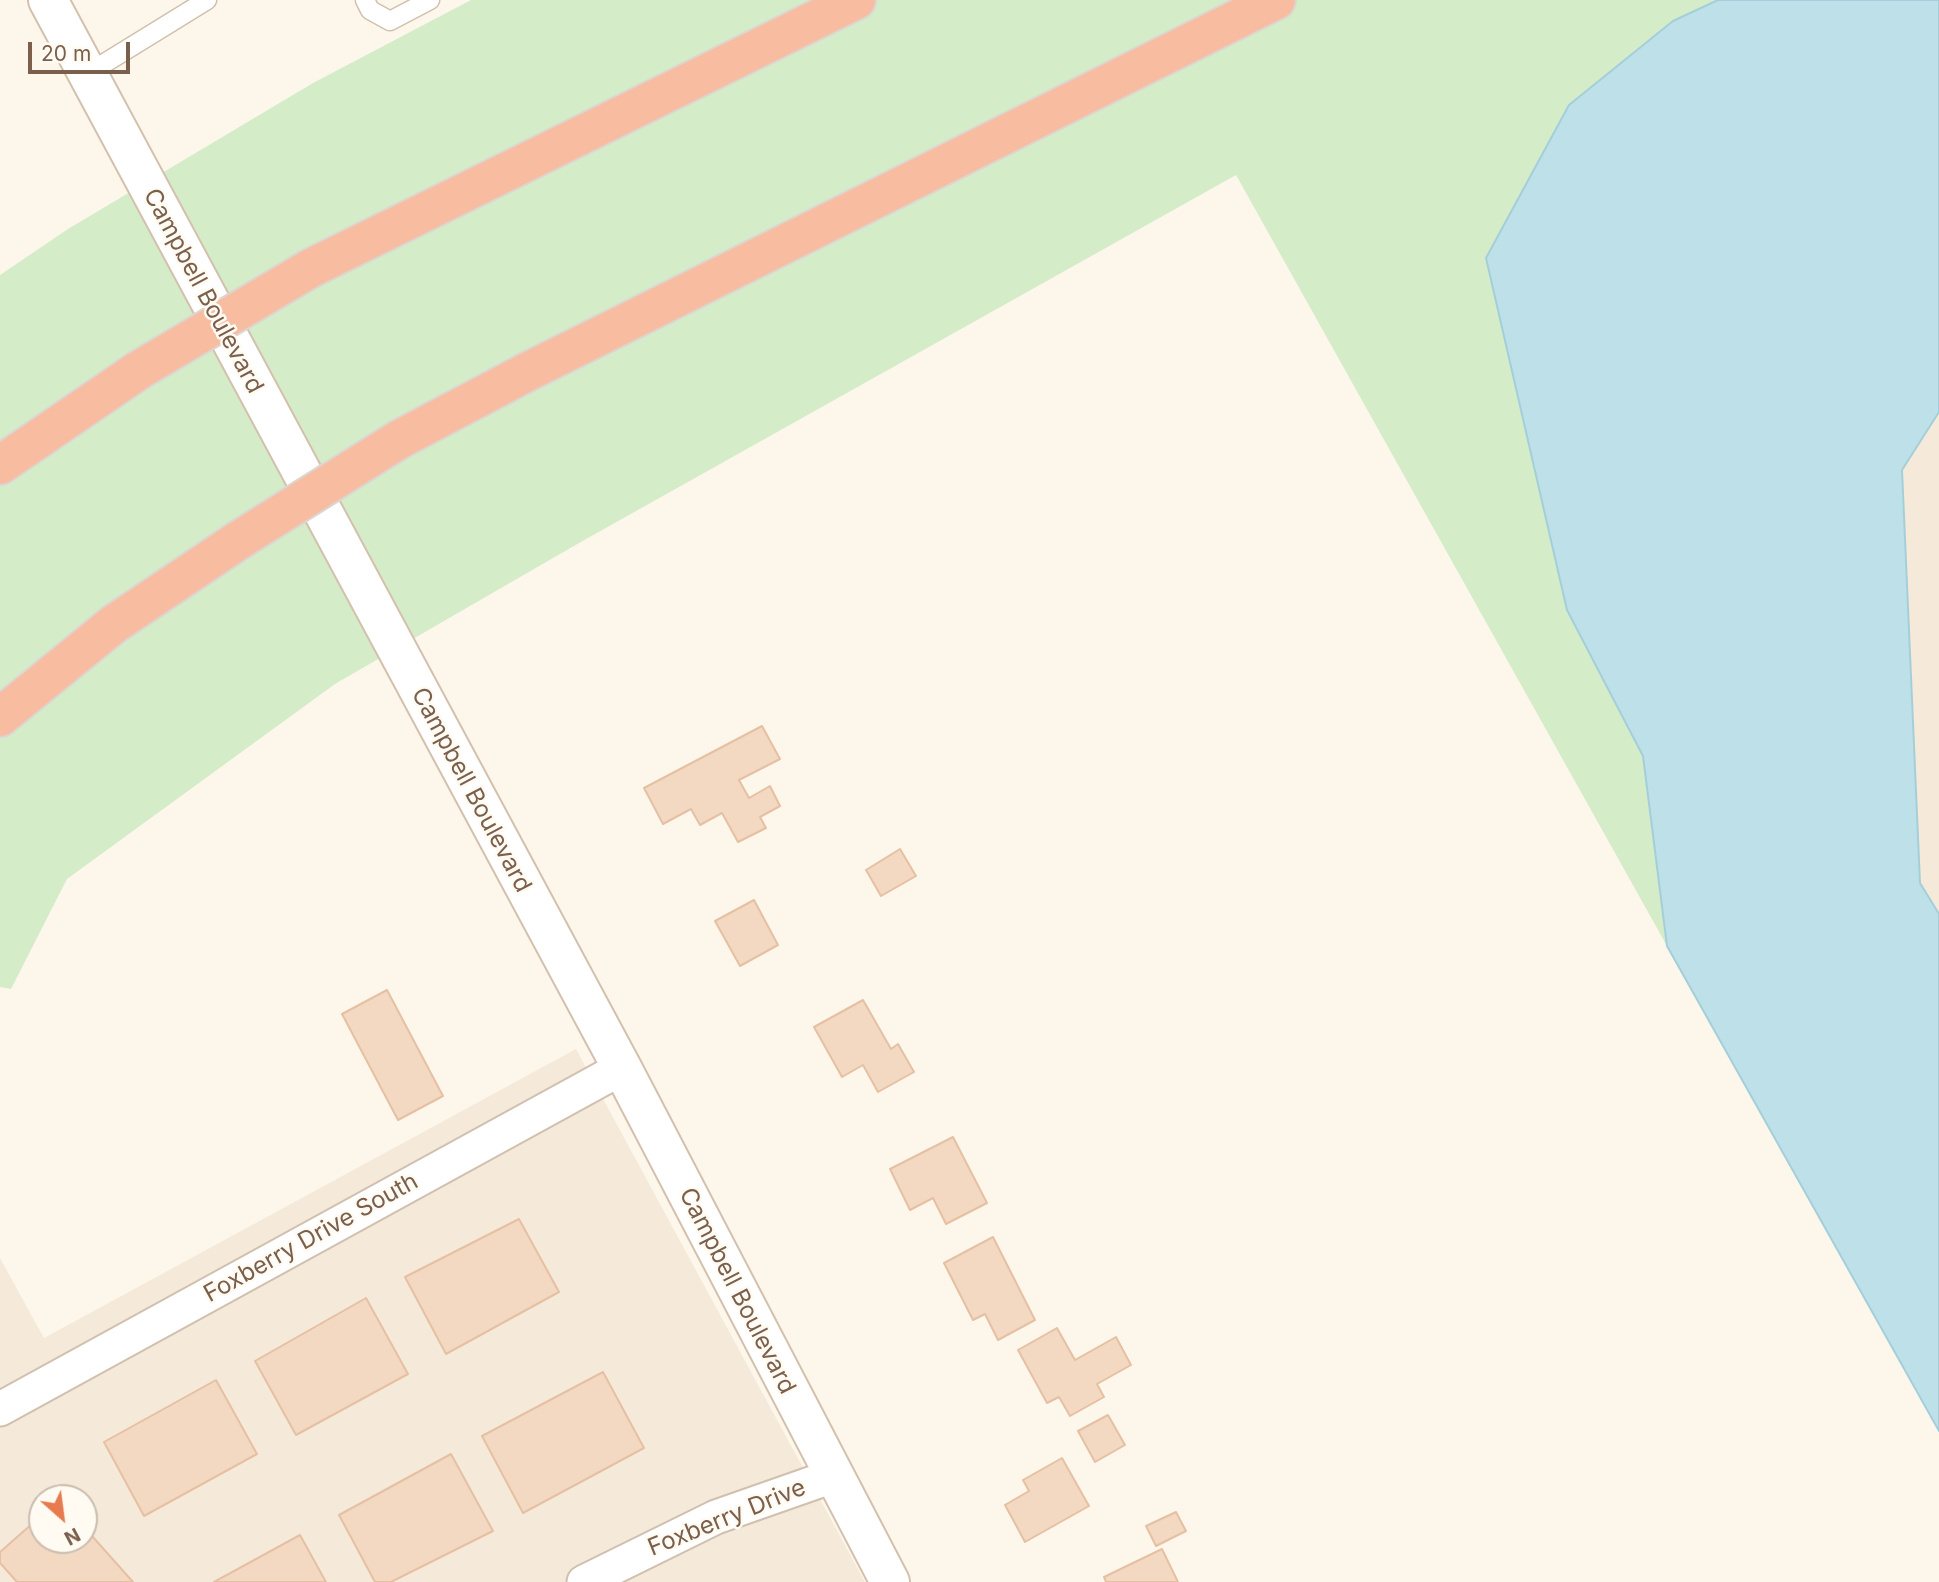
<!DOCTYPE html>
<style>
body{margin:0}
#map{position:relative;width:1939px;height:1582px;overflow:hidden;background:#fdf7eb;font-family:Inter,sans-serif}
canvas{display:block}
.north{position:absolute;left:28px;top:1484px;width:70px;height:70px;box-sizing:border-box;background:#fffbf2;border:2px solid #cabdb0;border-radius:50%;rotate:152deg;font-size:19px;font-weight:700;line-height:28px;text-align:center;color:#7a5f4c}
.north::after{content:'';display:block;margin:auto;width:24px;height:32px;background:#e87a4f;clip-path:polygon(50% 0,100% 100%,50% 72%,0 100%)}
.scale{position:absolute;left:28px;top:42px;width:102px;height:32px;box-sizing:border-box;border:4px solid #7a5f4c;border-top:0;padding-left:9px;font-size:21px;line-height:24px;white-space:nowrap;color:#7a5f4c;-webkit-text-stroke:5px #fffbf2;paint-order:stroke}
</style>
<div id="map">
<canvas width="1939" height="1582"></canvas>
<div class="north">N</div>
<div class="scale">20 m</div>
</div>
<script>
const context = document.querySelector('canvas').getContext('2d');
context.lineJoin = 'round';
function fillPath(path, color) { context.fillStyle = color; context.fill(path, 'evenodd'); }
const poly = rows => new Path2D(rows.map(r => 'M' + r).join(''));
function trace(path, color, width, dash) { context.strokeStyle = color; context.lineWidth = width; context.lineCap = dash ? 'butt' : 'round'; context.setLineDash(dash || []); context.stroke(path); }
function write(font, color, halo, rows, align = 'center') {
  context.font = font + ' Inter,sans-serif'; context.lineWidth = 5; context.setLineDash([]); context.textBaseline = 'middle'; context.strokeStyle = halo; context.fillStyle = color; for (const [text, x, y, turn = 0] of rows) {
    context.save(); context.translate(x, y); context.rotate((+turn || 0) * Math.PI / 180); context.textAlign = isNaN(turn) ? turn : align; if (halo) context.strokeText(text, 0, 0); context.fillText(text, 0, 0); context.restore();
  }
}
const residential = poly([
 [1939,412,1939,914,1920,884,1902,470],
 [576,1049,865,1582,0,1582,0,1258,44,1338],
 [42,1498,84,1498,84,1540,42,1540]
]);
const green = poly([
 [471,0,1718,0,1673,21,1569,105,1486,258,1567,610,1643,756,1667,946,1236,175,579,543,335,684,67,879,11,989,0,987,0,275,68,229,313,83]
]);
const water = poly([
 [1718,0,1939,0,1939,412,1902,470,1920,883,1939,914,1939,1431,1667,946,1643,756,1567,610,1486,258,1569,105,1673,21,1718,0]
]);
const building = poly([
 [762,726,780,759,739,780,749,798,770,786,780,806,760,817,766,828,738,842,722,813,700,825,691,809,663,824,644,788,762,726],
 [900,849,916,876,881,896,866,870,900,849],
 [754,900,778,945,740,966,715,921,754,900],
 [387,990,443,1096,398,1120,342,1014,387,990],
 [863,1000,891,1049,898,1044,914,1072,878,1092,863,1065,842,1077,814,1027,863,1000],
 [953,1137,987,1203,946,1224,933,1198,910,1210,890,1169,953,1137],
 [519,1219,559,1292,446,1354,405,1277,519,1219],
 [993,1237,1035,1320,998,1340,985,1314,973,1320,944,1263,993,1237],
 [366,1298,408,1374,296,1435,255,1361,366,1298],
 [1057,1328,1075,1360,1116,1337,1131,1365,1097,1384,1104,1397,1070,1416,1059,1397,1047,1403,1018,1350,1057,1328],
 [603,1372,644,1448,523,1513,482,1436,603,1372],
 [216,1380,257,1454,144,1516,104,1442,216,1380],
 [1108,1415,1125,1445,1095,1462,1078,1431,1108,1415],
 [451,1454,493,1531,391,1582,375,1582,339,1515,451,1454],
 [1062,1458,1089,1506,1025,1542,1005,1505,1029,1491,1023,1480,1062,1458],
 [1176,1512,1186,1531,1156,1546,1146,1526,1176,1512],
 [42,1515,42,1540,84,1540,84,1527,133,1582,17,1582,0,1563,0,1552,42,1515],
 [300,1535,326,1582,214,1582,300,1535],
 [1162,1549,1178,1582,1106,1582,1104,1577,1162,1549]
]);
const service = poly([
 [365,0,370,10,390,21,430,0],
 [87,74,207,0]
]);
const minor = poly([
 [0,1409,622,1068],
 [584,1582,716,1517,833,1476]
]);
const secondary = poly([
 [48,0,622,1068,890,1582]
]);
const motorway = poly([
 [311,268,856,0],
 [400,439,531,370,1276,0],
 [0,465,139,370],
 [0,717,114,624,239,540]
]);
const motorwayBridge = poly([
 [139,370,311,268],
 [239,540,400,439]
]);
const streetNames = [
 ["Campbell Boulevard",203,291,62],
 ["Campbell Boulevard",471,790,62],
 ["Foxberry Drive South",311,1238,-29],
 ["Campbell Boulevard",737,1291,63],
 ["Foxberry Drive",727,1518,-22]
];
fillPath(residential, '#f5ead9');
fillPath(green, '#d5ecc8');
fillPath(water, '#bee0e8');
trace(water, '#a4cfda', 2);
fillPath(building, '#f3d8c2');
trace(building, '#e6c0a2', 2);
trace(service, '#d1c0af', 21);
trace(minor, '#d1c0af', 37);
trace(secondary, '#d4c1ad', 42);
trace(motorway, '#dcd5d0', 42);
trace(service, '#fff', 18);
trace(minor, '#fff', 33);
trace(secondary, '#fff', 38);
trace(motorway, '#f8bda1', 38);
trace(motorwayBridge, '#dcd5d0', 42, []);
trace(motorwayBridge, '#f8bda1', 38);
write('24px', '#7a5f4c', '#fffbf2', streetNames);
</script>
